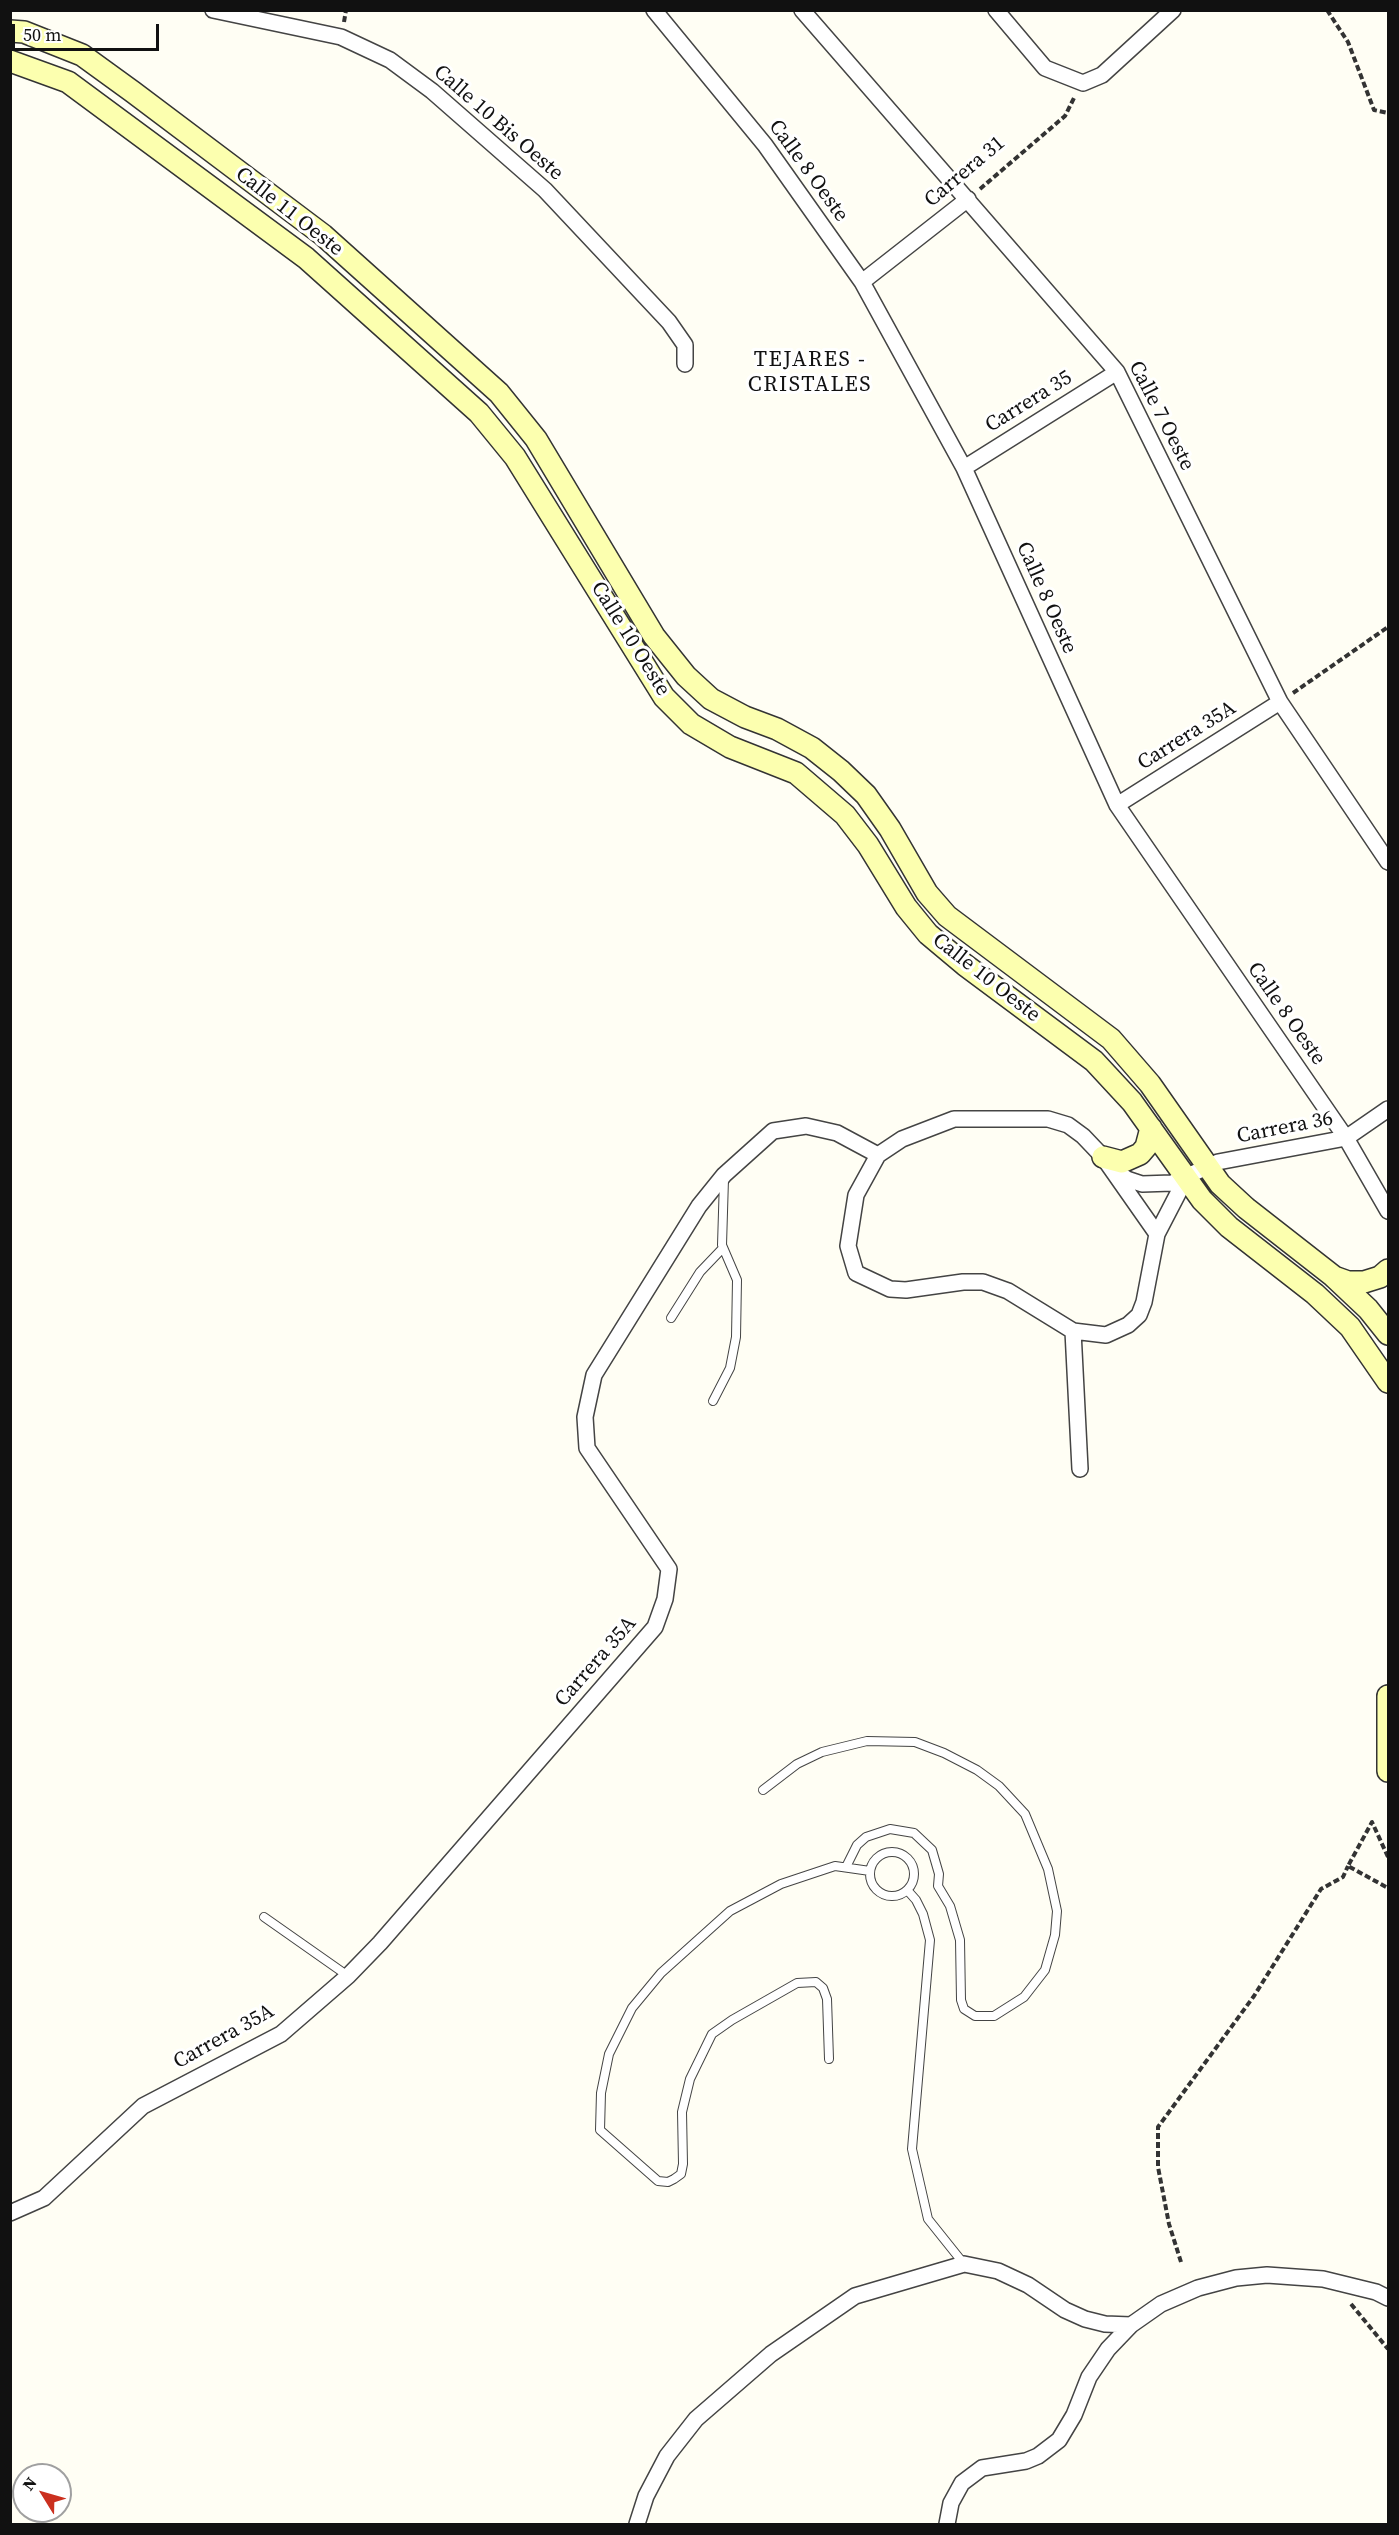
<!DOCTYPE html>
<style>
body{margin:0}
#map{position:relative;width:1399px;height:2535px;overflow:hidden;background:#fffef4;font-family:"Source Serif 4",serif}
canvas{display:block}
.frame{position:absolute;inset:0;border:12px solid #111;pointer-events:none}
.north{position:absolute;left:12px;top:2463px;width:60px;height:60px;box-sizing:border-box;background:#fff;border:2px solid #a0a0a0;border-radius:50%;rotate:307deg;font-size:16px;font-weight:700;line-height:24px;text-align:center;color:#111}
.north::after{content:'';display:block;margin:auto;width:21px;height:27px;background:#cb301f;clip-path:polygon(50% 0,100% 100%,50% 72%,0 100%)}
.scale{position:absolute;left:12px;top:24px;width:147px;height:27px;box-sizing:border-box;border:3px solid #111;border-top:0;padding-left:8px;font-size:18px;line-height:21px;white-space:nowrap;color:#111;-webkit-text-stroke:4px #fff;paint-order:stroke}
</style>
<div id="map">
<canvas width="1399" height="2535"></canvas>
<div class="frame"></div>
<div class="north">N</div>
<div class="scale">50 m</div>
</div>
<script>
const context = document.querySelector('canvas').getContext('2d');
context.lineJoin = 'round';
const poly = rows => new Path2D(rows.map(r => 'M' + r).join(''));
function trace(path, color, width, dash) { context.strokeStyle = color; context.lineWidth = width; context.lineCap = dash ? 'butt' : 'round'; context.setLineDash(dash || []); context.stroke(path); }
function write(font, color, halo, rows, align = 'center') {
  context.font = font + ' "Source Serif 4",serif'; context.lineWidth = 6; context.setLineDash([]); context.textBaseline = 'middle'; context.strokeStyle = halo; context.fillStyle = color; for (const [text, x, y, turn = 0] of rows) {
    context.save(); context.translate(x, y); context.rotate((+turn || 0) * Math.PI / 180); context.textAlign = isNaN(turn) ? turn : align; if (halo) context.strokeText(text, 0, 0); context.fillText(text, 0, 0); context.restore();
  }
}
const path = poly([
 [1327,10,1348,42,1374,110,1388,113],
 [344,22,346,10],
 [980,189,1065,116,1075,96],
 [1293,693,1388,627],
 [1388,1857,1372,1822,1348,1866,1388,1888],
 [1181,2262,1169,2224,1158,2167,1158,2127,1254,1996,1321,1889,1343,1877,1348,1866],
 [1351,2304,1388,2349]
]);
const service = poly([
 [671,1318,700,1272,722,1249],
 [713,1401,730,1368,736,1337,737,1280,722,1245,724,1179],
 [763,1790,797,1764,822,1752,867,1741,915,1742,944,1753,977,1770,999,1786,1025,1814,1048,1869,1057,1911,1055,1935,1045,1970,1024,1997,994,2016,975,2016,964,2009,961,2000,960,1940,950,1906,938,1886,939,1874,932,1850,914,1833,890,1829,866,1837,857,1845,846,1867],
 '870 1874a22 22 0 1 1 44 0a22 22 0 1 1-44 0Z',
 [908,1891,916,1900,923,1914,930,1940,912,2149,928,2219,964,2264],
 [264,1917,348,1976],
 [829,2059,827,1999,823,1988,816,1982,797,1983,732,2020,712,2034,690,2079,682,2112,683,2164,681,2174,674,2179,668,2182,658,2181,600,2130,601,2093,609,2054,632,2008,661,1973,730,1911,781,1884,835,1866,870,1871]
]);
const minor = poly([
 [213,10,341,37,390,60,432,91,545,190,669,322,685,345,685,364],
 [654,10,765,145,862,282,964,468,1117,805,1346,1138,1388,1211],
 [802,10,1117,372,1280,702,1388,862],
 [996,10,1045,68,1083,83,1102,75,1173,10],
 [862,282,968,199],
 [964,468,1117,372],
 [1117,805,1280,702],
 [1115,1171,1127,1179,1142,1184,1172,1183,1218,1162,1346,1138,1388,1109],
 [1157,1234,1103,1157,1083,1136,1068,1125,1048,1119,954,1119,902,1139,878,1155,856,1195,848,1246,856,1273,890,1289,906,1290,963,1282,983,1282,1008,1291,1073,1331,1106,1335,1128,1325,1139,1315,1144,1302,1157,1234,1186,1178],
 [1073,1331,1080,1469],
 [10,2213,44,2198,143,2106,281,2034,348,1976,380,1943,655,1627,665,1599,669,1569,587,1448,585,1417,594,1375,699,1206,724,1175,773,1131,806,1126,837,1133,878,1155],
 [637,2524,646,2496,667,2456,696,2419,771,2354,855,2296,964,2264,998,2271,1028,2285,1065,2310,1085,2319,1105,2324,1131,2325],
 [947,2524,951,2503,962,2483,982,2468,1026,2461,1038,2456,1059,2440,1074,2415,1089,2377,1108,2349,1131,2325,1161,2304,1198,2288,1236,2278,1267,2275,1323,2279,1376,2292,1388,2298]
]);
const secondary = poly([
 [10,31,24,32,82,55,133,92,323,235,499,393,536,439,654,636,686,676,711,699,745,717,777,729,812,748,841,771,866,795,890,829,927,893,947,916,1111,1039,1150,1084,1220,1184,1246,1208,1333,1276,1368,1309,1388,1334],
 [10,61,68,82,306,258,479,413,515,457,664,697,691,724,730,747,796,773,845,815,868,845,906,907,928,934,965,965,1094,1061,1132,1102,1202,1200,1229,1227,1315,1294,1350,1327,1388,1382],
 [1103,1157,1122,1162,1140,1154,1146,1147,1151,1128],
 [1334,1277,1348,1282,1364,1282,1380,1277,1388,1270],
 [1388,1696,1388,1771]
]);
const streetNames = [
 ["Calle 10 Bis Oeste",498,123,41],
 ["Calle 8 Oeste",808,171,54],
 ["Carrera 31",965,172,-40],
 ["Calle 11 Oeste",289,212,38],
 ["Carrera 35",1029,402,-32],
 ["Calle 7 Oeste",1161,416,63],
 ["Calle 8 Oeste",1046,598,66],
 ["Calle 10 Oeste",630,639,58],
 ["Carrera 35A",1187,736,-32],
 ["Calle 10 Oeste",986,978,38],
 ["Calle 8 Oeste",1286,1014,55],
 ["Carrera 36",1285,1128,-11],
 ["Carrera 35A",596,1662,-49],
 ["Carrera 35A",224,2037,-29]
];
const neighbourhoodNames = [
 ["TEJARES -",810,360],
 ["CRISTALES",810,385]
];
trace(service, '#444', 10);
trace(minor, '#444', 18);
trace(secondary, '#333', 24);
trace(path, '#333', 4, [6, 3]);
trace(service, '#fff', 8);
trace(minor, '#fff', 15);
trace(secondary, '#fcffaf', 21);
write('21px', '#111', '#fff', streetNames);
context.letterSpacing = '1.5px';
write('22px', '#111', '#fff', neighbourhoodNames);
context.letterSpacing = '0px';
</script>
